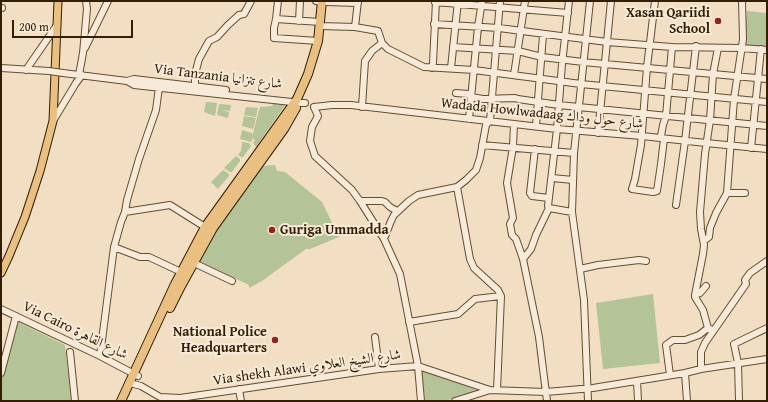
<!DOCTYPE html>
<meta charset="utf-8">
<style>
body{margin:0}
#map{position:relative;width:768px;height:402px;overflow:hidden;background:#f2dfc3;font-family:"Gentium Book Plus",serif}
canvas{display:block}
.frame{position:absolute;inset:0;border:2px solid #321e02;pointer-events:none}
.scale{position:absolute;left:12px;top:20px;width:121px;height:18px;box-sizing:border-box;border:2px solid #321e02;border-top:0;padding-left:5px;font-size:12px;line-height:14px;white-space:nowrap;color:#321e02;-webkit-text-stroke:3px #f7ead8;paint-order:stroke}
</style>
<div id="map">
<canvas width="768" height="402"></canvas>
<div class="frame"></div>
<div class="scale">200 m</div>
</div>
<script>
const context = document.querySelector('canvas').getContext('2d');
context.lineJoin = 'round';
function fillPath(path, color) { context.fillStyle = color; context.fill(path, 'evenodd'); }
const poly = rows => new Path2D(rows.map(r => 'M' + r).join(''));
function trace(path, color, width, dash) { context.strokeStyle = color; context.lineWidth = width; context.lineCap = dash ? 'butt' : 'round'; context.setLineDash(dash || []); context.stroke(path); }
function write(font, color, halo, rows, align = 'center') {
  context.font = font + ' "Gentium Book Plus",Amiri,serif'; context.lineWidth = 4; context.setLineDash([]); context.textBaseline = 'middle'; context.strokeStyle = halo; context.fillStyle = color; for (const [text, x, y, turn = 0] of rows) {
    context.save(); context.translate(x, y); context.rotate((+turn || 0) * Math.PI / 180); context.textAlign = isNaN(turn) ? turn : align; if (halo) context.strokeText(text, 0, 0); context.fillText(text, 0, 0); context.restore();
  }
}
const green = poly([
 [747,11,767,13,767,48,743,45],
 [206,102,217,103,215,116,204,112],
 [273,103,286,104,256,147,253,143,255,140,251,137,253,138,251,142,240,139,242,130,252,133,252,136,260,107,272,106],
 [219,104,231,105,230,111,221,110,229,112,228,118,217,115],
 [246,107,258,108,256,117,244,115],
 [244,116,256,118,253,129,242,126],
 [242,142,249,143,251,146,243,157,241,157,238,155,241,151],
 [236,156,240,159,240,161,232,172,230,172,224,168],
 [275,165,277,171,285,172,322,202,339,237,310,249,306,249,262,281,249,288,249,285,198,261,223,219,260,166],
 [223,170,229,174,229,176,218,189,211,182],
 [653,294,660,363,603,369,596,303],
 [16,321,65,345,71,401,1,401,1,379],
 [421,370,444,378,482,392,460,396,445,401,425,401]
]);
const minor = poly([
 [278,1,276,19,274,28,274,38,318,41],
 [316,1,322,2],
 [655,1,647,67,641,145,635,179,632,189,653,192,657,191,661,164,664,139,661,136,663,125,666,116,672,47],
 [326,2,358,3],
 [435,2,568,13],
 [1,8,2,8],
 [276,19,320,22],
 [299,21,300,1],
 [434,24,499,28,607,42,672,47,741,48,767,50],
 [320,26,355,27,378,31,382,43,388,49,424,67,474,70,581,84,767,102],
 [355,27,358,1],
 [453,47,518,51,542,57,583,62,767,79],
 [85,48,108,1],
 [1,68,49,71],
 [432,68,433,63,436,1],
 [451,68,458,1],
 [26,70,57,25],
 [63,73,127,81,134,85,301,103,305,103],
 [79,75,83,53,87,9,86,1],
 [514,75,525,1],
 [127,81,134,79,226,90],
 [195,87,195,74,199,59,209,41,217,37,228,25,239,15,244,14,251,1],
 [456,93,468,94,471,97,483,99,515,98,518,99,559,105,767,126],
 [314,107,332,105,351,105,557,129,642,136,706,143,767,149],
 [314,107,318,116,312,127,310,141,315,156,352,190,360,201,384,239,400,274,418,366,421,401],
 [362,107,365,61,372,51,382,43],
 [469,119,478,27,482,1],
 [53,121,76,83,82,75],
 [514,124,513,147,507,183,513,218,510,224,512,235,516,239,523,259,539,337,547,401],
 [536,126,543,35],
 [598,133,611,1],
 [482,145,574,153],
 [751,148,761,49],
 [535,149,530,193,532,196,549,198],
 [552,178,573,180],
 [457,187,470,259,474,268,498,290,501,296,497,390],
 [727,193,745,193],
 [360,201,382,201,385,202,390,207,397,211],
 [676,205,685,141,696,46],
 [549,208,572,212],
 [125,212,127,200,139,159,156,110,159,87],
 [384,239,391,221,394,215,409,201,418,195,457,187,466,180,476,170,480,158,486,125,490,121,500,1],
 [704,241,709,237,710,228,716,213,727,193,734,99,743,39,742,1],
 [114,247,140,257,149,257,181,272],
 [523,259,531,249,536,235,549,208,548,206,557,129,562,64,569,1],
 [194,263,232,281],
 [580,269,598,265,639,260,646,261],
 [695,295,700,293,706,286],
 [1,309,100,356,138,376],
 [409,322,458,314,475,299,501,296],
 [708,328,703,310,695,297,695,295,703,254,704,245,701,229,700,212,705,154,710,120,713,74,718,48],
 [375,337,379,369],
 [70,352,75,401],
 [100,356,114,247,121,222,125,212,170,205,205,227],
 [701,369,701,352,705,343,746,284,745,280,750,273,767,261],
 [1,373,16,316],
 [685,373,687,401],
 [670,375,666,345,673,340,685,340,699,335,708,328,712,330],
 [637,381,638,401],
 [130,383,141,386,160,397,180,398,379,369,418,366,490,390,546,392,593,388,685,373,701,369,767,359],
 [239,389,241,401],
 [455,401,490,390],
 [588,401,584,300,572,212,574,153,590,1],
 [739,401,738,363,734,344,767,328]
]);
const major = poly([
 [1,273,9,256,25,217,40,171,53,121,58,1]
]);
const highway = poly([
 [170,308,181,286,213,228,284,129,296,108],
 [121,401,175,284,205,227,297,99,308,74,318,41,322,1]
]);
const minorBridge = poly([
 [49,71,63,73]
]);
const markers = [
 [718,21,4,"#8f2418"],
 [272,230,4,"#8f2418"],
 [275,340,4,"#8f2418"]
];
const poiNames = [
 ["Xasan Qariidi",710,13],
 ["School",710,29],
 ["Guriga Ummadda",280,230,"left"],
 ["National Police",267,332],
 ["Headquarters",267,348]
];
const streetNames = [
 ["Via Tanzania شارع تنزانيا",218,77,7],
 ["Wadada Howlwadaag شارع حول وداك",542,114,6],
 ["Via Cairo شارع القاهرة",75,331,26],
 ["Via shekh Alawi شارع الشيخ العلاوي",307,368,-8]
];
fillPath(green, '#b4c398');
trace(minor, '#624e32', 8);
trace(major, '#321e02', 9);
trace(highway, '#321e02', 10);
trace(minor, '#f7ead8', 6);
trace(major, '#e9c082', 7);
trace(highway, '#e9c082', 8);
trace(minorBridge, '#624e32', 8, []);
trace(minorBridge, '#f7ead8', 6);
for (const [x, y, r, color] of markers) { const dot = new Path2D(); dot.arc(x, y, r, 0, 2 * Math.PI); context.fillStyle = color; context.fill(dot); trace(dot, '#f7ead8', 1.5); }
write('bold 14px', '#321e02', '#f7ead8', poiNames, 'right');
write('14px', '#321e02', '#f7ead8', streetNames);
</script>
